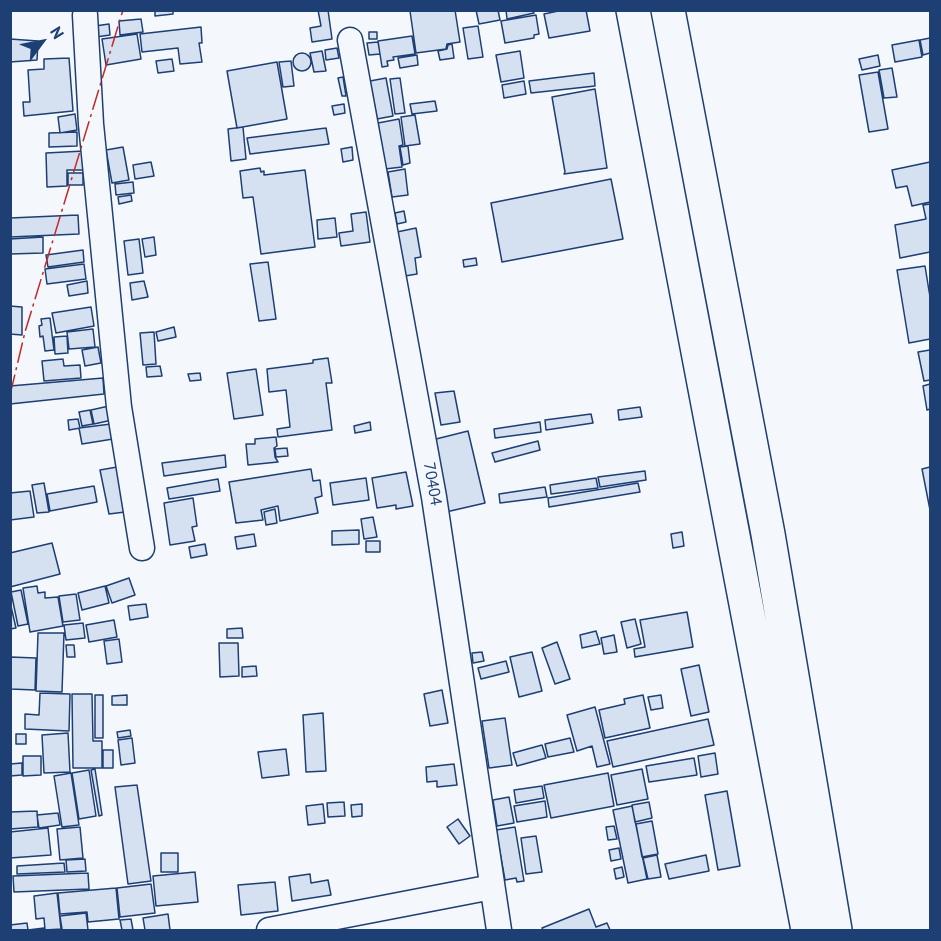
<!DOCTYPE html>
<style>
body{margin:0}
#map{position:relative;width:941px;height:941px;overflow:hidden;background:#f4f7fb;font-family:"PT Sans",sans-serif}
canvas{display:block}
.frame{position:absolute;inset:0;border:12px solid #1d3f73;pointer-events:none}
.north{position:absolute;left:12px;top:12px;width:60px;height:60px;-webkit-text-stroke:4px #f4f7fb;paint-order:stroke;rotate:58deg;font-size:16px;font-weight:700;line-height:24px;text-align:center;color:#1d3f73}
.north::after{content:'';display:block;margin:auto;width:21px;height:27px;background:#1d3f73;clip-path:polygon(50% 0,100% 100%,50% 72%,0 100%)}
</style>
<div id="map">
<canvas width="941" height="941"></canvas>
<div class="frame"></div>
<div class="north">N</div>
</div>
<script>
const context = document.querySelector('canvas').getContext('2d');
context.lineJoin = 'round';
function fillPath(path, color) { context.fillStyle = color; context.fill(path, 'evenodd'); }
const poly = rows => new Path2D(rows.map(r => 'M' + r).join(''));
function trace(path, color, width, dash) { context.strokeStyle = color; context.lineWidth = width; context.lineCap = dash ? 'butt' : 'round'; context.setLineDash(dash || []); context.stroke(path); }
function write(font, color, halo, rows, align = 'center') {
  context.font = font + ' "PT Sans",sans-serif'; context.lineWidth = 4.5; context.setLineDash([]); context.textBaseline = 'middle'; context.strokeStyle = halo; context.fillStyle = color; for (const [text, x, y, turn = 0] of rows) {
    context.save(); context.translate(x, y); context.rotate((+turn || 0) * Math.PI / 180); context.textAlign = isNaN(turn) ? turn : align; if (halo) context.strokeText(text, 0, 0); context.fillText(text, 0, 0); context.restore();
  }
}
const building = poly([
 [155,10,173,10,173,14,155,16,155,10],
 [318,10,328,10,332,39,312,42,310,28,321,26,318,10],
 [455,10,460,42,447,44,446,49,416,53,410,11,455,10],
 [476,10,498,10,500,20,479,24,476,10],
 [506,10,533,10,534,13,507,19,506,10],
 [563,10,586,10,590,31,549,38,544,14,563,10],
 [536,15,539,34,534,35,534,38,505,43,501,21,536,15],
 [141,19,143,32,120,35,119,21,141,19],
 [109,24,110,35,96,37,95,26,109,24],
 [478,26,483,57,468,59,463,28,478,26],
 [201,27,202,43,199,43,202,62,180,64,178,48,142,52,140,34,201,27],
 [369,32,377,32,377,39,369,39,369,32],
 [137,34,141,59,106,65,102,39,137,34],
 [412,36,415,54,393,57,394,60,387,61,388,66,382,67,378,41,412,36],
 [930,38,930,53,923,55,920,40,930,38],
 [10,39,38,41,37,60,10,62,10,39],
 [919,40,922,57,895,62,892,45,919,40],
 [378,42,380,54,369,55,367,43,378,42],
 [452,44,454,58,440,60,438,51,447,49,448,45,452,44],
 [337,48,339,58,326,60,325,50,337,48],
 [322,51,326,71,314,72,310,53,322,51],
 [520,51,524,78,501,82,496,55,520,51],
 '293 62a9 9 0 1 1 18 0a9 9 0 1 1-18 0Z',
 [417,55,418,65,400,68,398,58,417,55],
 [878,55,880,66,862,70,859,59,878,55],
 [69,58,73,111,24,116,23,102,30,102,28,70,44,69,44,59,69,58],
 [172,59,174,71,158,73,156,61,172,59],
 [291,61,294,86,283,87,279,62,291,61],
 [277,62,287,119,237,128,227,71,277,62],
 [892,68,897,97,884,98,879,70,892,68],
 [878,72,888,129,869,132,859,75,878,72],
 [594,73,595,86,531,93,529,81,594,73],
 [343,77,346,96,342,96,338,78,343,77],
 [386,78,393,116,377,119,370,81,386,78],
 [400,78,405,113,395,114,390,79,400,78],
 [524,81,526,94,504,98,502,85,524,81],
 [595,89,607,168,564,174,565,172,552,97,595,89],
 [435,101,437,111,412,114,410,104,435,101],
 [344,104,345,113,334,115,332,106,344,104],
 [75,114,77,130,60,133,58,117,75,114],
 [415,115,420,144,405,146,401,117,415,115],
 [399,119,403,145,399,146,402,167,385,169,378,123,399,119],
 [243,127,246,159,231,161,228,129,243,127],
 [326,128,329,144,250,154,247,138,326,128],
 [77,132,77,146,49,147,49,133,77,132],
 [408,146,410,163,403,165,400,147,408,146],
 [123,147,129,180,112,183,106,150,123,147],
 [352,147,353,160,343,162,341,149,352,147],
 [84,151,85,170,67,170,67,186,47,187,46,153,84,151],
 [151,162,154,176,135,179,133,165,151,162],
 [930,162,930,202,912,206,907,186,896,188,892,170,930,162],
 [260,168,261,172,264,171,264,175,305,170,315,247,261,254,253,197,243,198,240,171,260,168],
 [405,169,408,195,392,197,388,172,405,169],
 [68,173,83,173,83,185,68,185,68,173],
 [611,179,623,239,502,262,491,203,611,179],
 [133,182,134,193,116,195,115,184,133,182],
 [131,195,132,201,119,204,118,197,131,195],
 [930,204,930,252,900,258,895,225,926,219,923,205,930,204],
 [404,211,406,222,397,224,395,213,404,211],
 [366,212,370,242,341,246,339,233,353,231,351,214,366,212],
 [78,215,79,234,10,237,10,218,78,215],
 [335,218,337,237,318,239,317,220,335,218],
 [416,228,421,257,415,258,417,274,405,276,397,232,416,228],
 [43,237,43,253,10,254,10,239,43,237],
 [154,237,156,255,145,257,142,239,154,237],
 [139,239,143,273,128,275,124,241,139,239],
 [83,250,84,262,48,267,46,255,83,250],
 [476,258,477,265,464,267,463,260,476,258],
 [268,262,276,319,259,321,250,264,268,262],
 [84,264,86,279,47,284,45,269,84,264],
 [925,266,930,297,930,339,909,343,897,270,925,266],
 [87,281,88,293,69,296,67,285,87,281],
 [144,281,148,297,132,300,130,283,144,281],
 [10,306,22,307,22,335,10,334,10,306],
 [91,307,94,326,56,333,52,313,91,307],
 [50,318,54,350,45,351,43,336,40,337,39,326,42,325,41,319,50,318],
 [174,327,176,337,158,341,156,332,174,327],
 [93,329,95,347,69,349,67,332,93,329],
 [154,332,156,364,143,365,140,333,154,332],
 [67,336,68,353,55,354,54,337,67,336],
 [98,347,101,363,85,366,82,350,98,347],
 [930,350,930,380,924,381,918,352,930,350],
 [328,358,332,383,326,383,332,430,278,437,277,429,290,427,286,390,269,392,267,369,313,363,313,360,328,358],
 [63,359,64,366,80,365,81,378,44,381,42,361,63,359],
 [160,366,162,376,147,377,146,367,160,366],
 [256,369,263,415,234,419,227,373,256,369],
 [200,373,201,380,190,381,188,374,200,373],
 [103,378,104,394,10,404,10,386,103,378],
 [930,384,930,409,927,410,923,386,930,384],
 [454,391,460,422,441,425,435,393,454,391],
 [109,406,112,420,94,424,91,410,109,406],
 [640,407,642,417,619,420,618,410,640,407],
 [90,410,93,424,82,426,79,412,90,410],
 [591,414,593,423,546,430,545,420,591,414],
 [78,419,80,428,69,430,68,420,78,419],
 [370,422,371,430,355,433,354,426,370,422],
 [540,422,541,432,495,438,494,429,540,422],
 [111,424,113,439,82,444,79,428,111,424],
 [468,431,485,503,446,512,428,441,468,431],
 [276,437,277,446,274,448,275,457,278,462,248,465,246,444,255,444,255,439,276,437],
 [538,441,540,450,495,462,492,453,538,441],
 [287,448,288,456,276,457,275,449,287,448],
 [225,455,226,467,164,476,162,463,225,455],
 [117,467,125,512,109,514,100,470,117,467],
 [930,467,930,510,922,469,930,467],
 [311,469,313,481,320,480,322,496,315,498,318,513,280,521,278,506,261,510,263,520,236,523,229,482,311,469],
 [645,471,646,480,600,487,598,477,645,471],
 [406,472,413,506,396,509,396,505,377,508,372,478,406,472],
 [366,478,369,500,333,505,330,483,366,478],
 [596,478,598,488,551,494,550,485,596,478],
 [218,479,220,491,169,499,167,488,218,479],
 [44,483,49,512,37,513,32,485,44,483],
 [638,483,640,492,549,507,548,498,638,483],
 [94,486,97,502,50,511,47,494,94,486],
 [545,487,547,497,500,503,499,494,545,487],
 [30,491,34,517,10,520,10,493,30,491],
 [193,498,197,526,192,527,195,541,170,545,164,503,193,498],
 [275,509,277,523,266,525,264,512,275,509],
 [373,517,377,537,364,539,361,519,373,517],
 [359,530,359,544,332,545,332,531,359,530],
 [682,532,684,546,673,548,671,534,682,532],
 [254,534,256,546,237,549,235,537,254,534],
 [366,541,380,541,380,552,366,552,366,541],
 [52,543,60,574,10,587,10,553,52,543],
 [205,544,207,555,191,558,189,547,205,544],
 [129,578,135,595,112,603,106,586,129,578],
 [37,586,38,593,45,592,45,598,58,597,63,626,30,632,23,588,37,586],
 [105,586,109,603,82,610,78,593,105,586],
 [21,590,28,624,18,626,11,592,21,590],
 [76,594,80,620,63,622,59,596,76,594],
 [10,602,16,628,10,629,10,602],
 [146,604,148,617,130,620,128,606,146,604],
 [687,612,693,647,635,657,634,649,645,647,640,620,687,612],
 [635,619,641,644,627,648,621,622,635,619],
 [114,620,117,637,89,642,86,625,114,620],
 [83,623,85,638,66,640,64,625,83,623],
 [242,628,243,638,227,638,227,629,242,628],
 [596,631,600,644,582,648,580,635,596,631],
 [38,633,64,633,62,692,36,691,38,633],
 [614,635,617,652,604,654,601,638,614,635],
 [119,639,122,662,107,664,104,641,119,639],
 [557,642,570,679,555,684,542,648,557,642],
 [219,643,238,643,239,676,220,677,219,643],
 [66,645,74,645,75,657,67,657,66,645],
 [482,652,484,661,473,663,472,653,482,652],
 [532,652,542,691,519,697,510,657,532,652],
 [10,657,36,658,35,690,10,689,10,657],
 [506,661,509,672,481,679,478,668,506,661],
 [699,665,709,712,691,716,681,669,699,665],
 [256,666,257,676,242,677,242,667,256,666],
 [442,690,448,723,430,726,424,694,442,690],
 [40,693,70,694,69,731,25,729,25,714,39,715,40,693],
 [72,694,92,694,93,741,102,741,102,768,73,768,72,694],
 [95,695,103,695,103,738,95,738,95,695],
 [127,695,127,705,112,705,112,696,127,695],
 [643,695,650,728,605,738,599,710,625,704,624,699,643,695],
 [661,695,663,708,651,710,648,697,661,695],
 [595,707,610,764,597,767,592,746,577,751,567,715,595,707],
 [323,713,326,771,306,772,303,715,323,713],
 [505,718,512,765,489,768,482,721,505,718],
 [708,719,714,745,613,767,607,741,708,719],
 [130,730,131,736,118,738,117,732,130,730],
 [68,733,70,772,44,773,42,735,68,733],
 [16,734,26,734,26,744,16,744,16,734],
 [132,738,135,763,121,765,118,740,132,738],
 [570,738,574,752,548,757,545,744,570,738],
 [542,745,546,758,517,766,513,753,542,745],
 [286,749,289,775,262,778,258,752,286,749],
 [103,750,113,750,113,768,103,768,103,750],
 [715,753,718,774,701,777,698,756,715,753],
 [23,756,41,756,41,775,23,776,23,756],
 [694,758,697,775,649,782,646,766,694,758],
 [22,763,22,775,10,776,10,764,22,763],
 [454,764,457,785,437,787,437,781,427,782,426,767,454,764],
 [95,769,102,815,99,816,91,770,95,769],
 [642,769,648,799,617,805,611,775,642,769],
 [89,770,96,816,79,819,72,773,89,770],
 [71,773,79,825,62,827,54,776,71,773],
 [608,773,614,806,551,818,544,785,608,773],
 [137,785,151,881,128,884,115,787,137,785],
 [542,786,544,798,516,803,514,790,542,786],
 [727,791,740,866,718,870,705,795,727,791],
 [509,797,514,823,497,826,493,800,509,797],
 [545,801,547,817,517,822,514,806,545,801],
 [344,802,345,816,328,817,327,803,344,802],
 [649,802,652,818,635,822,632,805,649,802],
 [323,804,325,823,308,825,306,806,323,804],
 [362,804,362,816,352,817,351,805,362,804],
 [632,806,647,879,628,883,613,810,632,806],
 [37,811,38,827,10,829,10,812,37,811],
 [58,813,60,825,39,828,37,815,58,813],
 [458,819,470,836,459,844,447,827,458,819],
 [652,821,658,854,642,857,636,824,652,821],
 [614,826,617,839,608,840,606,827,614,826],
 [80,827,83,858,60,860,57,829,80,827],
 [515,827,524,881,517,882,516,878,505,880,496,830,515,827],
 [48,828,51,855,10,858,10,832,48,828],
 [536,836,542,872,526,874,521,838,536,836],
 [619,848,621,859,611,861,609,850,619,848],
 [161,853,178,853,178,872,161,872,161,853],
 [657,855,661,877,648,879,643,858,657,855],
 [706,855,709,871,669,879,665,864,706,855],
 [85,859,86,871,67,872,66,860,85,859],
 [64,863,65,872,17,874,17,866,64,863],
 [622,867,624,877,616,879,614,869,622,867],
 [195,872,198,902,156,906,153,876,195,872],
 [88,873,89,889,14,892,13,876,88,873],
 [310,874,311,883,328,880,331,895,292,901,289,877,310,874],
 [275,882,278,911,241,915,238,885,275,882],
 [151,884,155,913,120,917,117,888,151,884],
 [116,888,119,919,88,922,87,912,60,914,58,893,116,888],
 [57,893,61,929,45,930,44,918,36,919,34,896,57,893],
 [589,909,596,927,607,923,610,930,543,930,542,928,589,909],
 [86,913,88,930,49,930,62,929,60,916,86,913],
 [168,914,170,930,145,930,143,918,168,914],
 [131,919,133,930,122,930,120,920,131,919],
 [27,923,28,930,44,928,44,930,10,930,10,925,27,923]
]);
const street = poly([
 [85,15,91,124,119,407,142,548],
 [350,40,434,497,499,930],
 [269,930,492,887]
]);
const secondary = poly([
 [633,10,808,930],
 [668,10,768,534,835,930]
]);
const power = poly([
 [10,395,25,332,123,10]
]);
const streetNames = [
 ["70404",432,484,80]
];
fillPath(building, '#d5e0f0');
trace(building, '#1d3f73', 1.5);
trace(street, '#1d3f73', 27);
trace(secondary, '#1d3f73', 36);
trace(street, '#f4f7fb', 24);
trace(secondary, '#f4f7fb', 33);
trace(power, '#c62828', 1.5, [21, 4.5, 3, 4.5]);
write('16px', '#1d3f73', '#f4f7fb', streetNames);
</script>
